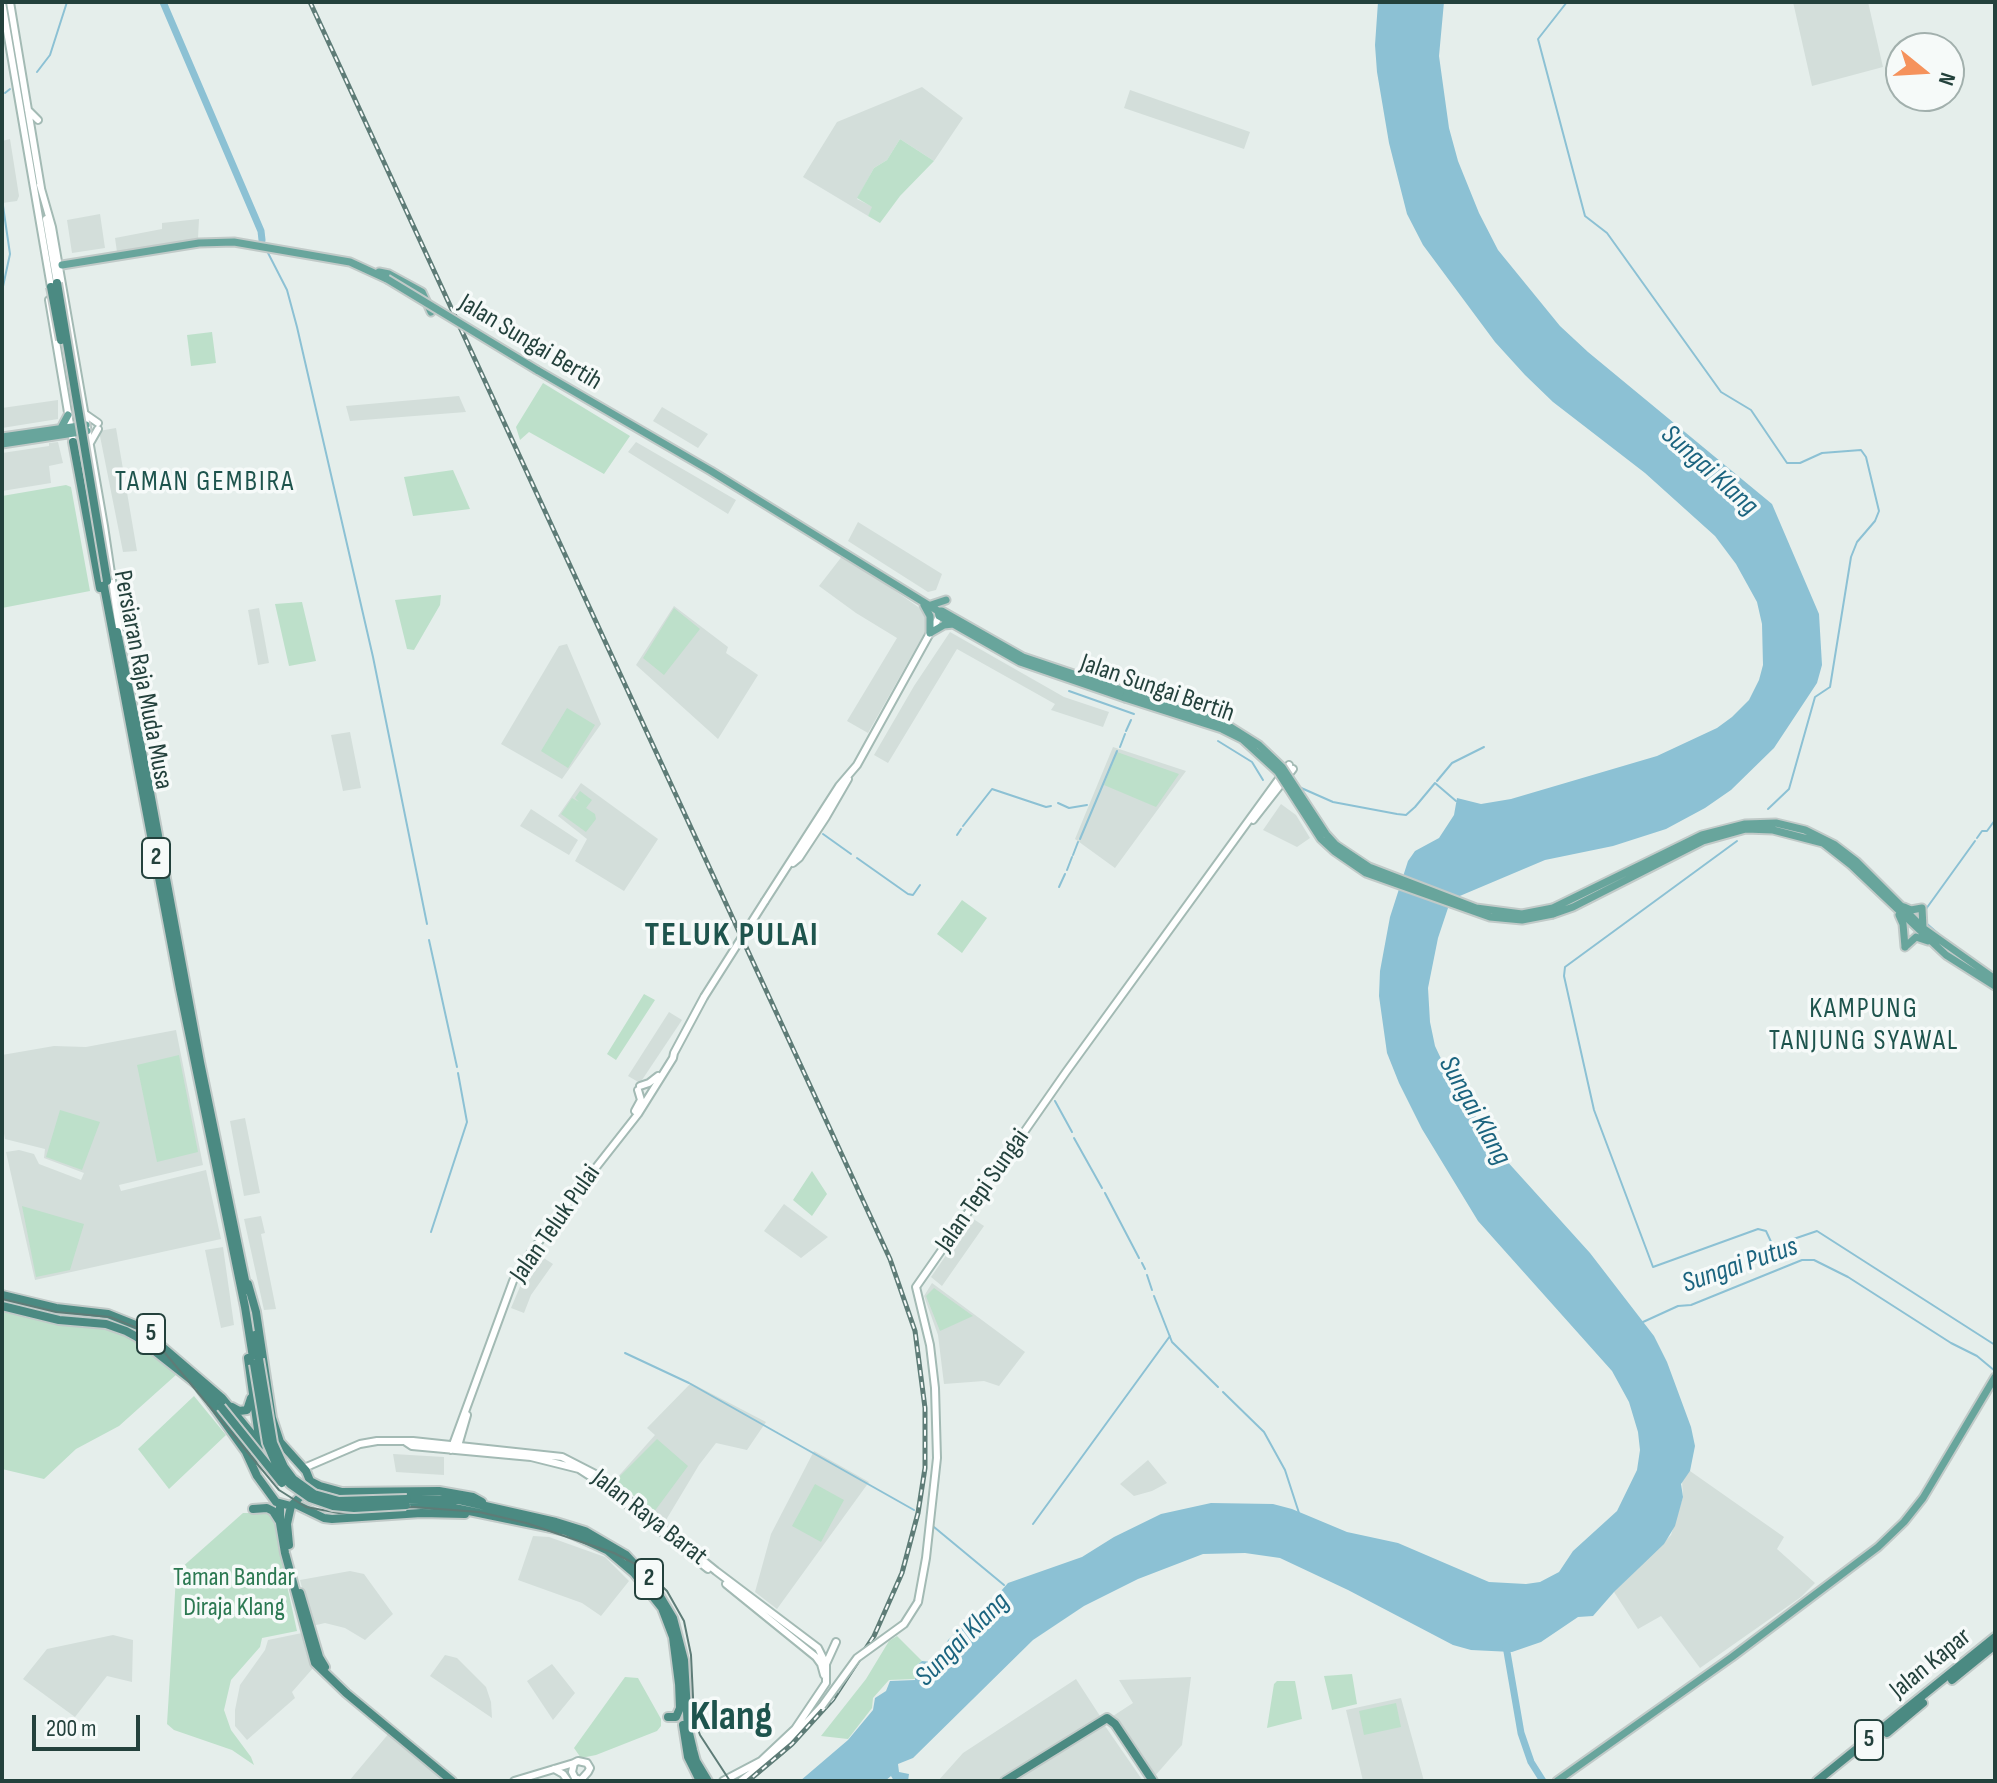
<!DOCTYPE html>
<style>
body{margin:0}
#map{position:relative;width:1997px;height:1783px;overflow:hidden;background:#e5eeeb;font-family:"Sofia Sans Condensed",sans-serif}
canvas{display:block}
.frame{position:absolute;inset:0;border:4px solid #23413c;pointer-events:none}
.north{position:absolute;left:1885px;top:32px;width:80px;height:80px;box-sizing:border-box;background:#f6faf9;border:2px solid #a2b0ad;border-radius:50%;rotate:108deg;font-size:22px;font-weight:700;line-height:32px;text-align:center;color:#23413c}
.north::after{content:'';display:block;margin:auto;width:28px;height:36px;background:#f5925c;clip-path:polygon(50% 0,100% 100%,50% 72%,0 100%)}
.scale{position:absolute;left:32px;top:1715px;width:108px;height:36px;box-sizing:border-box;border:4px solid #23413c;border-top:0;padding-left:10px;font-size:24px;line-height:28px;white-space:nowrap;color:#23413c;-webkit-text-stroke:6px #f6faf9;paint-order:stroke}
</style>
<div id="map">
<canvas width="1997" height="1783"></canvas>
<div class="frame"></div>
<div class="north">N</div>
<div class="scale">200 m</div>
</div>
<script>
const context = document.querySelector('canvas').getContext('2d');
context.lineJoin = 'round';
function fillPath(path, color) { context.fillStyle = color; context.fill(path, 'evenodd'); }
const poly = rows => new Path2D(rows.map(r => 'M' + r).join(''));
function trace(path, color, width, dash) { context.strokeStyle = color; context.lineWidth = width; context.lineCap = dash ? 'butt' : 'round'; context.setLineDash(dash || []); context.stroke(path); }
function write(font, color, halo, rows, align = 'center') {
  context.font = font + ' "Sofia Sans Condensed",sans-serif'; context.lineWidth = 7; context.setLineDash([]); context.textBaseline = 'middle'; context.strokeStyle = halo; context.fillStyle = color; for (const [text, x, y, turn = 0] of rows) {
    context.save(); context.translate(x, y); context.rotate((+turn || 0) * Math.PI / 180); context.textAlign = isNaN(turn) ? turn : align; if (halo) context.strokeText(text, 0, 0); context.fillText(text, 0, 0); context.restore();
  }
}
const built = poly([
 [1793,2,1868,2,1883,67,1812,86],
 [922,87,963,118,934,161,900,139,887,160,874,168,857,199,873,207,868,216,803,177,837,122],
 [1130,90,1250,132,1244,149,1124,108],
 [10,139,19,196,17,201,2,203,2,141],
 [100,214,105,248,72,253,67,220],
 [199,219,198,238,117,252,115,238,162,229,162,223],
 [459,396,466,412,350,421,346,406],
 [58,400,58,419,2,428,2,408],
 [662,407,708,434,698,448,653,421],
 [116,428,137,551,123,552,99,431],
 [58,442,63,463,49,466,51,483,2,491,2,453,49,446,49,443],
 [636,442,736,500,728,514,628,452],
 [858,522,942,574,936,590,928,592,848,541],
 [843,555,927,613,928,627,868,733,847,721,897,638,856,613,819,586],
 [674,606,728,647,726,653,758,675,718,739,636,665],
 [259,608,269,663,258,665,248,610],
 [950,632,1064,697,1109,712,1103,727,1051,710,1055,704,957,649,888,763,874,755,914,686],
 [567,644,601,724,562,779,501,744,559,646],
 [350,732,361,788,343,791,331,735],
 [1113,747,1186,771,1115,868,1075,839],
 [581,783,658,839,624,891,575,861,587,839,558,816],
 [1281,804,1296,815,1310,838,1297,847,1263,830],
 [531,809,578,840,569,855,520,826],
 [669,1012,682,1020,640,1083,628,1076],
 [176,1030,203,1165,119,1185,121,1191,206,1170,221,1239,35,1280,6,1152,19,1150,34,1154,39,1164,81,1180,84,1173,44,1158,45,1149,5,1139,2,1122,2,1055,54,1046,86,1047],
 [245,1118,260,1193,244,1196,230,1121],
 [784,1204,828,1237,801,1258,764,1231],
 [261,1216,265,1233,261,1234,276,1309,264,1310,244,1219],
 [972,1218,984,1226,942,1286,931,1277],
 [223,1247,234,1325,221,1328,205,1250],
 [539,1255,553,1264,531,1295,524,1313,511,1308,522,1282],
 [932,1283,1025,1352,999,1386,984,1381,944,1384,938,1335,924,1296],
 [691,1383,766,1422,747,1450,716,1443,699,1465,666,1520,615,1480,655,1435,647,1428],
 [814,1451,869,1482,777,1609,755,1592,771,1534],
 [393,1454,444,1457,444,1475,396,1472],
 [1148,1460,1167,1483,1152,1491,1134,1496,1120,1484],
 [1690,1471,1784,1537,1777,1549,1815,1583,1801,1597,1700,1668,1661,1616,1638,1629,1614,1592,1671,1535,1683,1497,1682,1481],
 [533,1536,549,1537,605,1557,629,1581,601,1616,582,1603,518,1580],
 [350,1571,364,1574,393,1614,365,1640,345,1628,325,1623,312,1626,300,1580],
 [302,1633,314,1667,292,1692,295,1698,247,1740,235,1726,235,1710,240,1685,265,1650,268,1640],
 [113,1635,133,1640,132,1682,107,1676,75,1717,23,1679,47,1649],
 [445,1655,457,1658,486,1687,491,1702,492,1718,430,1676],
 [552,1664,575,1693,553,1720,527,1681],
 [1191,1677,1182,1745,1154,1777,1113,1716,1133,1703,1119,1680],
 [1076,1679,1100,1716,998,1781,938,1781,963,1753],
 [1401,1698,1424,1781,1363,1781,1346,1710],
 [1103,1723,1143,1781,1011,1781],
 [390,1732,449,1781,349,1781]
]);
const green = poly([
 [900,139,934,161,900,196,880,223,868,216,872,207,857,198,874,168,887,160],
 [212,332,216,363,191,366,187,335],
 [543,383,630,436,604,474,529,432,520,440,516,427],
 [453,470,470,509,413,516,404,477],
 [66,485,71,487,90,591,2,608,2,496],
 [441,595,440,605,414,650,407,649,395,600],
 [302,602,316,661,289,666,275,604],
 [674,608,700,629,664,675,643,658],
 [567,708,595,725,568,768,541,751],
 [1117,752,1179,774,1156,807,1104,785],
 [580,791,592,800,586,808,595,814,596,819,586,832,561,814,572,798,579,802,575,798],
 [962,900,987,918,962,953,937,934],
 [644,994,655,1000,616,1060,607,1054],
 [179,1055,198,1152,157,1162,137,1065],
 [60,1110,100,1122,82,1170,46,1157],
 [812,1171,827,1194,812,1216,793,1200],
 [22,1206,84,1224,70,1270,36,1277],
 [934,1288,973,1316,940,1331,926,1296],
 [2,1312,54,1322,112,1328,144,1345,177,1374,119,1426,76,1449,44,1479,2,1469],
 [194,1396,226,1435,169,1489,138,1449],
 [657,1439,688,1466,654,1512,615,1481],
 [815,1484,844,1500,821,1542,792,1526],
 [243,1513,270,1513,277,1521,281,1558,297,1631,262,1638,260,1647,231,1680,224,1710,231,1730,251,1757,254,1765,232,1750,174,1730,167,1724,176,1577,180,1569],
 [897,1636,922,1661,914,1667,915,1679,889,1680,873,1698,872,1708,848,1739,821,1736,866,1679,889,1641],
 [1352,1674,1357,1704,1332,1710,1324,1676],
 [625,1677,638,1678,661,1719,661,1726,657,1731,596,1755,581,1758,574,1748],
 [1277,1681,1295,1681,1302,1719,1267,1728,1274,1684],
 [1396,1703,1401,1727,1364,1735,1359,1711]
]);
const water = poly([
 [1378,2,1444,2,1439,56,1449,128,1458,161,1479,213,1498,250,1560,326,1588,352,1772,504,1819,614,1822,665,1817,683,1774,748,1731,790,1705,808,1666,829,1613,846,1545,860,1455,898,1448,908,1438,938,1428,988,1430,1022,1435,1046,1452,1082,1505,1159,1590,1253,1654,1336,1667,1362,1691,1427,1695,1446,1690,1471,1681,1484,1683,1497,1675,1526,1664,1544,1614,1592,1593,1616,1578,1617,1541,1642,1512,1652,1471,1650,1453,1645,1348,1590,1280,1558,1245,1553,1203,1554,1138,1579,1084,1606,1033,1640,913,1758,898,1764,899,1772,909,1774,908,1781,894,1781,891,1776,885,1781,800,1781,848,1740,873,1710,875,1698,886,1691,890,1681,915,1680,915,1667,922,1661,932,1662,940,1656,948,1640,994,1599,1008,1583,1082,1557,1114,1537,1161,1514,1211,1503,1273,1504,1292,1509,1347,1532,1398,1543,1489,1582,1526,1584,1540,1582,1559,1572,1573,1551,1617,1511,1637,1470,1640,1450,1638,1432,1629,1402,1612,1371,1478,1221,1422,1129,1399,1083,1387,1053,1379,996,1380,971,1390,917,1408,861,1415,851,1439,838,1454,815,1457,798,1481,804,1511,799,1657,756,1717,728,1732,717,1749,700,1759,680,1763,665,1762,624,1757,602,1736,564,1715,536,1645,473,1553,402,1525,375,1495,342,1423,245,1407,214,1389,143,1377,72,1375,45]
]);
const stream = poly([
 [1567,2,1538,39,1585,216,1607,233,1721,392,1751,410,1787,463,1800,463,1822,453,1861,450,1866,457,1879,511,1875,521,1857,542,1851,557,1830,687,1815,697,1789,789,1768,809],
 [1445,3,1460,2],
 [37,72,50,55,67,2],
 [5,93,10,89],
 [266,249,287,290,297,327,373,657,427,924],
 [2,291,10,254,3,206],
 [1069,691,1134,714],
 [1126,731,1131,720],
 [1218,741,1252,762,1263,780],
 [1120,747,1125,734],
 [1437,781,1452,763,1484,747],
 [1299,787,1333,802,1397,814,1406,815,1415,807,1435,783,1456,801],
 [1058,803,1069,808,1087,805],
 [963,826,992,789,1046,807,1051,806],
 [823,834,851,854],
 [957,835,961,829],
 [1977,838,1982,831,1987,831,1995,820],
 [1080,839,1117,751],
 [1737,841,1565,967,1564,976,1594,1110,1653,1267,1758,1229,1766,1231,1773,1246,1817,1231,1995,1345],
 [1073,855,1078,842],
 [857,858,908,894,913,895,920,885],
 [1067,870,1072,857],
 [1059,887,1065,874],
 [1926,909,1975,841],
 [1926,923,1942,937],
 [429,940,457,1067],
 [1055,1101,1072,1132],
 [1074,1138,1102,1188],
 [1105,1193,1139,1258],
 [431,1232,467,1122,458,1073],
 [1142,1263,1145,1269],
 [1147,1275,1152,1290],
 [1154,1296,1172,1342,1218,1387],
 [1643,1322,1678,1306,1691,1305,1802,1260,1814,1260,1848,1277,1951,1343,1977,1356,1995,1371],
 [625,1353,689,1383,914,1510],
 [1223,1392,1264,1432,1285,1470,1299,1513],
 [1033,1524,1170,1336],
 [934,1527,1004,1585]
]);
const river = poly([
 [163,2,261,231,262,240],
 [1506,1646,1521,1733,1531,1762,1543,1781]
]);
const secondary = poly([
 [2,2,51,287],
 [10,2,41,188],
 [28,110,38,120],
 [40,185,52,227,104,526,120,634],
 [46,219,57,283],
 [49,300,73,442],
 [85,414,98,423],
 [90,443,98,429],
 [1253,820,1293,769],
 [793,863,799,858,826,817,848,779],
 [765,901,839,786,857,765,940,615],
 [640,1086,649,1083,658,1076],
 [635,1111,641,1100,638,1090],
 [406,1442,412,1446,531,1457,579,1469,596,1480,708,1569],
 [458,1446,467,1415],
 [451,1450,513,1281,526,1259,561,1212,638,1114,673,1058,674,1053,704,997],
 [304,1468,360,1444,377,1441,413,1441,562,1457,599,1476,716,1571,818,1648,826,1664,826,1683,795,1729,761,1761,723,1781],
 [726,1584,816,1657,821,1664,824,1675],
 [918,1602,926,1558,937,1458,935,1388,930,1345,916,1287,1066,1072,1289,765],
 [826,1664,836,1642],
 [554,1769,563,1774,568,1781],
 [514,1781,574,1763],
 [580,1781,588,1772,590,1768,587,1763,578,1761,574,1763,572,1772,575,1778,581,1780],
 [741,1781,780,1751,822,1706]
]);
const primary = poly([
 [62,265,199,243,234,242,350,262,387,279],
 [379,272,389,274,422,292,431,312],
 [537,370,711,471,938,611,942,611,1023,657,1127,692],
 [61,428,68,415],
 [2,437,86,425],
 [2,444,87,431],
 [924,605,930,616,930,633],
 [928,606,946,600],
 [938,611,939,616,1020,662,1125,698],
 [930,633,944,625,953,624],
 [1904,907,1911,910,1922,908,1923,928],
 [1553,908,1702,835,1745,824,1776,823,1805,830,1835,845,1856,861,1923,928,1995,979],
 [1553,914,1573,907,1703,841,1746,829,1773,830,1823,843,1851,865,1946,955,1995,986],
 [1899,915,1903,924,1905,947],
 [1905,947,1916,937,1928,941],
 [1557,1781,1732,1657,1878,1547,1904,1522,1923,1498,1995,1377]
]);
const trunk = poly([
 [73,442,100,588],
 [103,581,180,989,245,1307,254,1364],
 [117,632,147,776,200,1062,247,1290],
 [248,1284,256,1312,272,1418,280,1442],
 [2,1295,56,1308,108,1314,138,1326,222,1398,260,1444],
 [2,1306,59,1320,106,1324,126,1331,137,1337,208,1393,221,1407],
 [255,1335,259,1359],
 [248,1358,260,1444],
 [200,1388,246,1452,257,1476,276,1502,291,1506,308,1489,310,1481,306,1471,280,1442,271,1441,260,1444,253,1463],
 [232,1407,239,1411,247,1410,251,1398],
 [310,1481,320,1486,342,1492,439,1491,473,1497,482,1502],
 [407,1499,459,1500,556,1522,585,1531,626,1555,652,1583,673,1618,684,1660,688,1729,693,1750,696,1761,708,1781],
 [280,1504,280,1523,285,1553,315,1663,346,1693,452,1781],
 [295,1504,324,1518,332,1519,421,1513,465,1514],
 [414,1504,445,1506,566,1531,607,1550,634,1573,662,1608,673,1637,679,1684],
 [253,1509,267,1508,273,1511,280,1522],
 [289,1545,287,1524,291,1506],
 [300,1593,319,1657,325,1667],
 [1952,1680,1995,1645],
 [668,1717,676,1717,680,1708,679,1682],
 [683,1725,688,1757,700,1781],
 [1887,1733,1923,1703],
 [1005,1781,1107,1718,1115,1724,1153,1781],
 [1817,1781,1995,1637]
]);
const tram = poly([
 [2,1299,56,1312,110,1317,142,1330,160,1347,279,1490,306,1507,339,1513,413,1507,479,1512,526,1523,614,1553,643,1568,667,1591,684,1621,691,1655,694,1718,700,1735,730,1781]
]);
const rail = poly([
 [310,2,890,1259,915,1331,925,1408,925,1468,918,1513,902,1573,874,1636,833,1699,792,1744,748,1781]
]);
const secondaryBridge = poly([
 [704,997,765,901],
 [822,1706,857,1658,904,1624,918,1602]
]);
const primaryBridge = poly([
 [387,279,537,370],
 [1127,692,1224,723,1259,745,1282,767,1326,834,1336,845,1369,867,1476,908,1522,914,1553,908],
 [1125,698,1222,729,1242,739,1278,772,1321,839,1334,851,1366,873,1490,917,1522,920,1553,914]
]);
const trunkBridge = poly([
 [57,283,107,581],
 [51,287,61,340],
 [259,1359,273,1443,284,1467,293,1479,314,1494,339,1501,407,1499],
 [254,1364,267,1443,279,1471,290,1484,310,1498,333,1506,354,1508,406,1505],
 [221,1407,282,1483]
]);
const shields = [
 [156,858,28],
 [151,1334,28],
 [649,1579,28],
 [1869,1740,28]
];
const shieldNames = [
 ["2",156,858],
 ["5",151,1334],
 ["2",649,1579],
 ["5",1869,1740]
];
const streetNames = [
 ["Jalan Sungai Bertih",530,343,31],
 ["Persiaran Raja Muda Musa",142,680,79],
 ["Jalan Sungai Bertih",1157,689,19],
 ["Jalan Tepi Sungai",983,1191,-55],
 ["Jalan Teluk Pulai",556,1224,-55],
 ["Jalan Raya Barat",649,1518,38],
 ["Jalan Kapar",1931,1664,-39]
];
const parkNames = [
 ["Taman Bandar",234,1578],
 ["Diraja Klang",234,1608]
];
const waterNames = [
 ["Sungai Klang",1709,471,42],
 ["Sungai Klang",1474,1111,61],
 ["Sungai Putus",1740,1266,-19],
 ["Sungai Klang",963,1640,-45]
];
const neighbourhoodNames = [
 ["TAMAN GEMBIRA",205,483],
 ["KAMPUNG",1864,1010],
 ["TANJUNG SYAWAL",1864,1042]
];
const districtNames = [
 ["TELUK PULAI",732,936]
];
const townNames = [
 ["Klang",731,1718]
];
fillPath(built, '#d3deda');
fillPath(green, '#bde0ca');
fillPath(water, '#8cc1d4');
trace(stream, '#8cc1d4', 2);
trace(river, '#8cc1d4', 7);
trace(secondary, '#a3bab4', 10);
trace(primary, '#c1cac8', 11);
trace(trunk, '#c1cac8', 12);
trace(secondary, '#fff', 6);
trace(primary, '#68a59c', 7);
trace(trunk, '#4b8a82', 8);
trace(tram, '#5e7c77', 2);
trace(rail, '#5e7c77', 5);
trace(rail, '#f6faf9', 2, [6]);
trace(secondaryBridge, '#a3bab4', 10, []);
trace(primaryBridge, '#c1cac8', 11, []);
trace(trunkBridge, '#c1cac8', 12, []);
trace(secondaryBridge, '#fff', 6);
trace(primaryBridge, '#68a59c', 7);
trace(trunkBridge, '#4b8a82', 8);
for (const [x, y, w] of shields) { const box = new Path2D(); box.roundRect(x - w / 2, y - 20, w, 40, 6); context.fillStyle = '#f6faf9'; context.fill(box); trace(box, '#23413c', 2); }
write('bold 24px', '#23413c', null, shieldNames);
write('26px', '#23413c', '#f6faf9', streetNames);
write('26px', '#2c7952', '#f6faf9', parkNames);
write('italic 28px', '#1b647f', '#f6faf9', waterNames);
context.letterSpacing = '2px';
write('28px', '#1e544d', '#f6faf9', neighbourhoodNames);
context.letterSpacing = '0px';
context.letterSpacing = '2px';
write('bold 34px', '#1e544d', '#f6faf9', districtNames);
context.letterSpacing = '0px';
write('bold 42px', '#1e544d', '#f6faf9', townNames);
</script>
